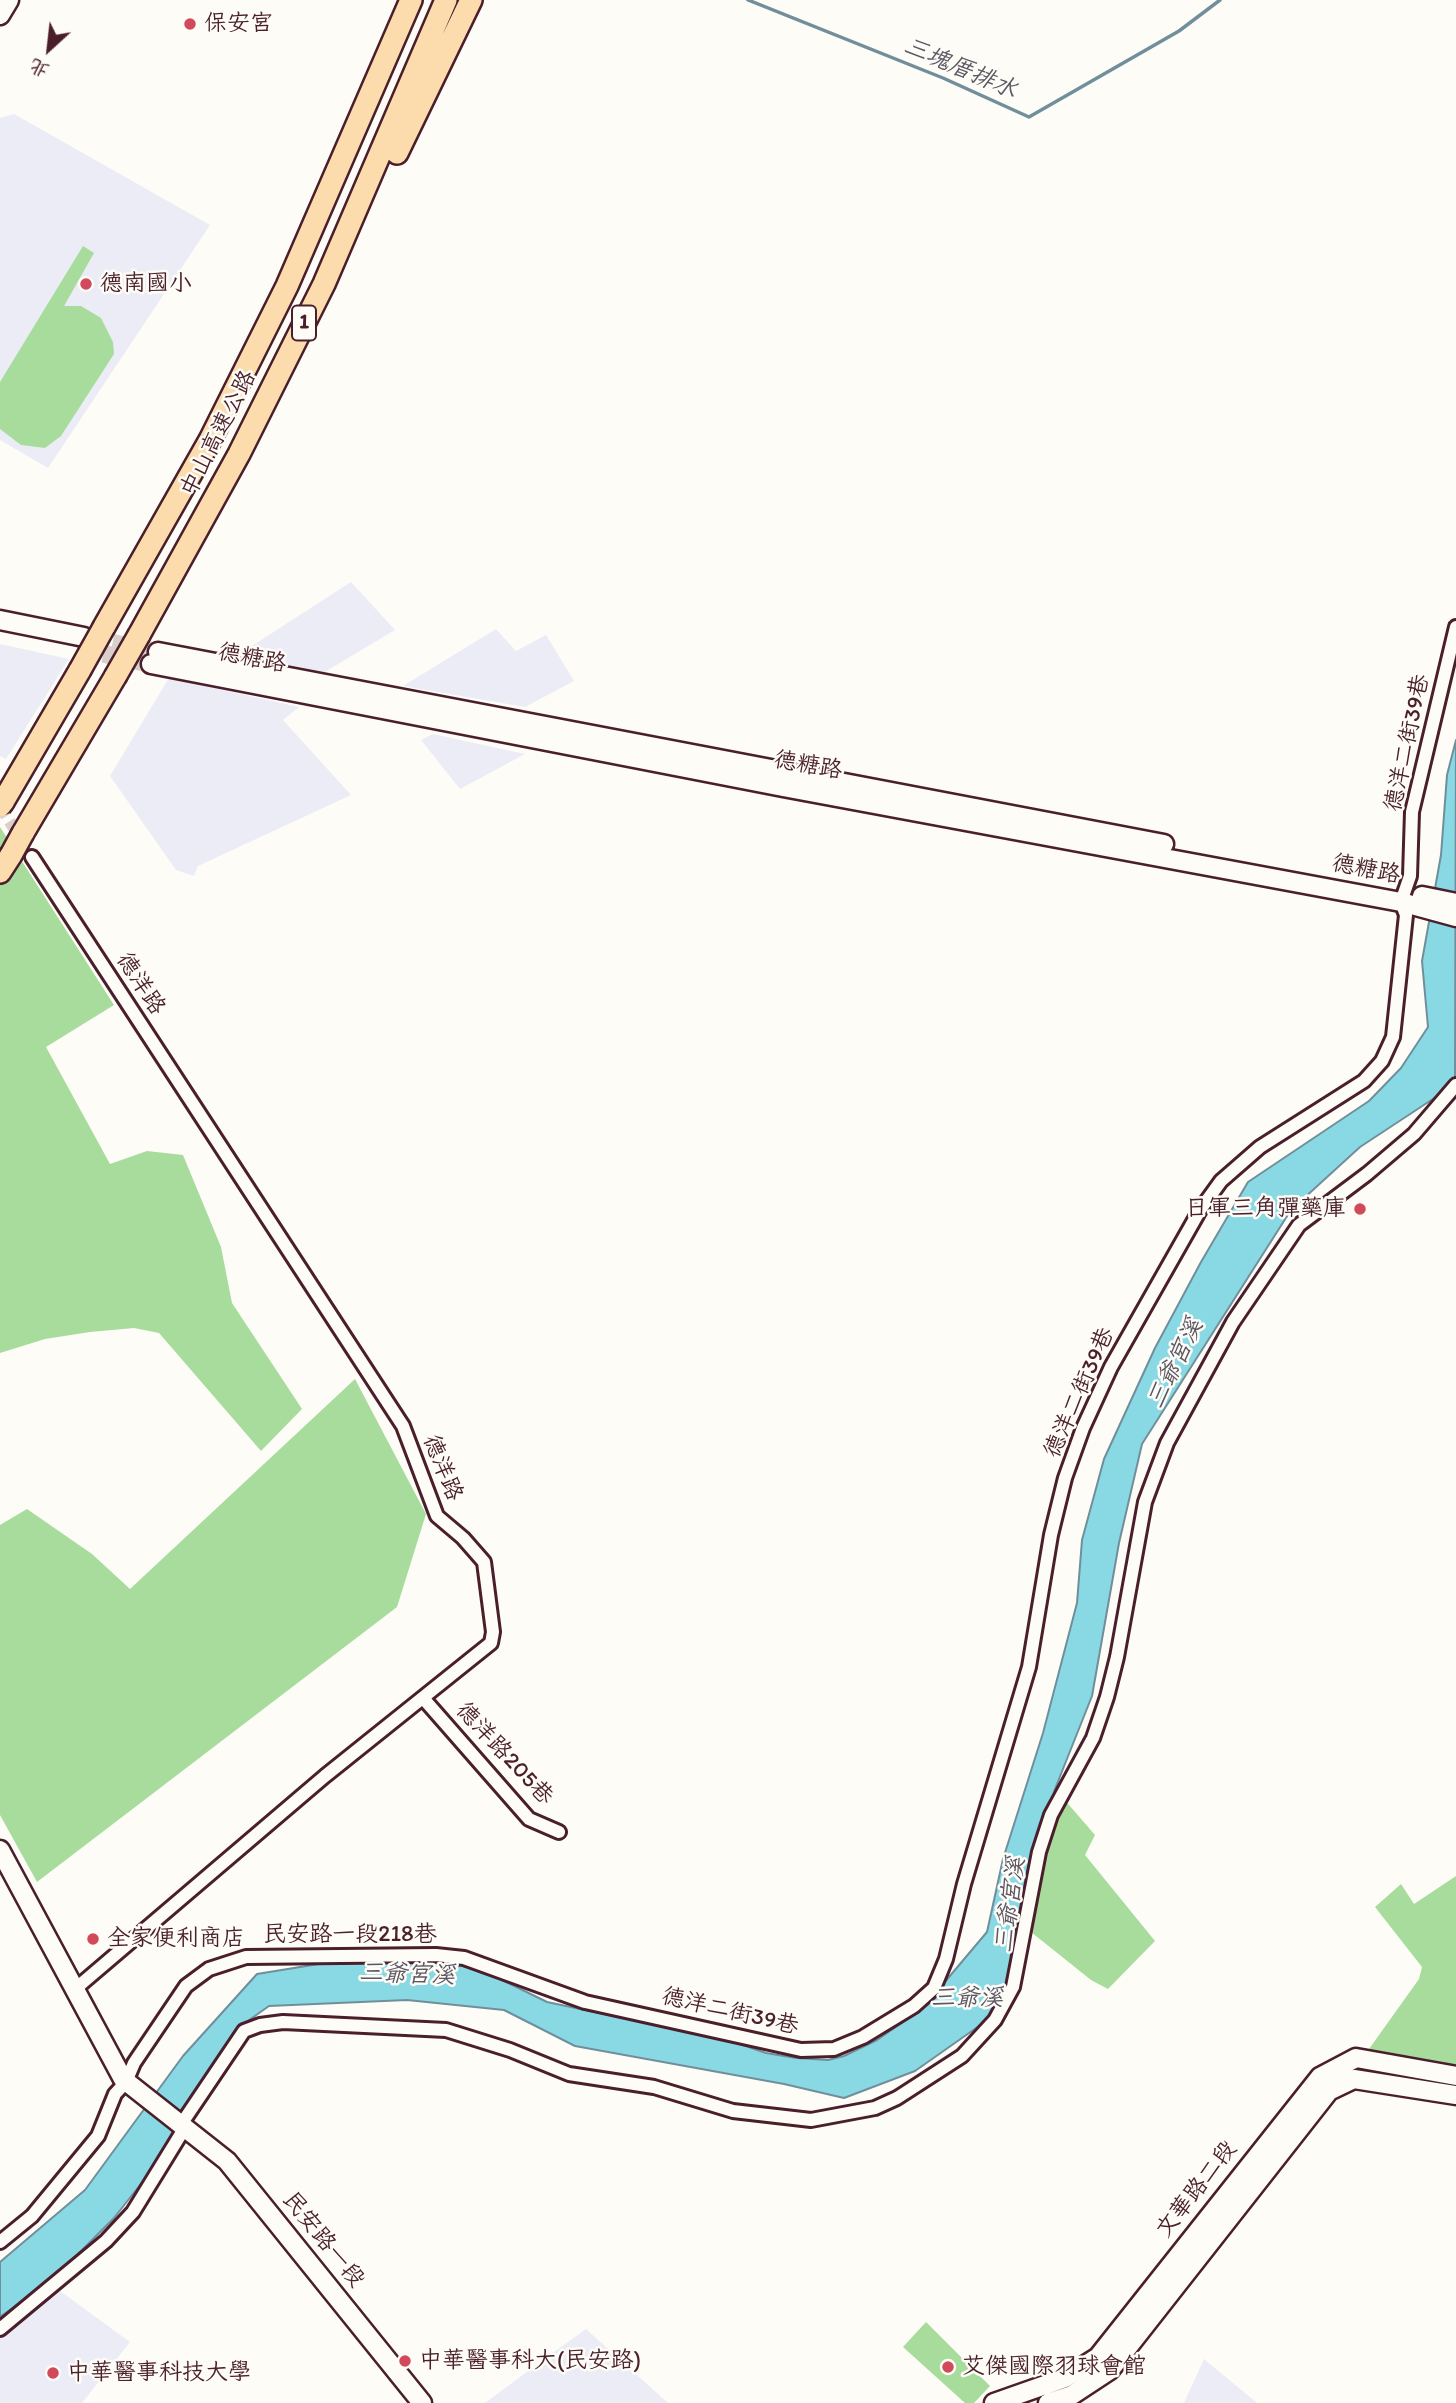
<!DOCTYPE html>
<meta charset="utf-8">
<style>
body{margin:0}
#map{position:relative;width:1456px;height:2403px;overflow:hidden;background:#fdfcf7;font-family:Itim,"LXGW WenKai TC",sans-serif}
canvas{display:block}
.north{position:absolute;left:14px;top:14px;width:70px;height:70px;-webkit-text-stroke:5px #fdfcf7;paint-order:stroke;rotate:207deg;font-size:19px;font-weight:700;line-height:28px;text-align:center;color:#4a1f2b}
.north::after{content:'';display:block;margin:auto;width:24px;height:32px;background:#4a1f2b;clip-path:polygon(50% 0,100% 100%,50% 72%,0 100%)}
</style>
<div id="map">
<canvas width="1456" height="2403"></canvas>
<div class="north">北</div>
</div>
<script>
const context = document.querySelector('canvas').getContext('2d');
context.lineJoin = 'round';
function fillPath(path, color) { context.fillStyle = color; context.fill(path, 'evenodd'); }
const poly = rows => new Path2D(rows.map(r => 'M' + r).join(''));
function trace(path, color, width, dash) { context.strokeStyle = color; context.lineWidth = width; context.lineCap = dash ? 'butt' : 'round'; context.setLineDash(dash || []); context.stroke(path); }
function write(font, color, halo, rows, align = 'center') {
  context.font = font + ' Itim,"LXGW WenKai TC",sans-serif'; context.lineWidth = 5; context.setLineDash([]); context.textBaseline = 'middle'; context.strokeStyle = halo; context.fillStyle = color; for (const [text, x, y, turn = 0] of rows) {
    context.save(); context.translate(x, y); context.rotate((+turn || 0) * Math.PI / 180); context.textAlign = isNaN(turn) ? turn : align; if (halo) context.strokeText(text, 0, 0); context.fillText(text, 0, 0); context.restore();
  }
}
const built = poly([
 [14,114,210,225,48,468,0,440,0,118],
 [351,582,395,630,323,673,238,655],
 [496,629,516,651,546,635,574,681,525,707,403,686],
 [0,644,69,659,6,759,0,756],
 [169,678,299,707,283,720,351,795,198,866,194,876,176,870,110,776],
 [433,734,525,754,460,789,421,740],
 [56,2288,130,2342,82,2403,0,2403,0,2333],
 [586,2329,668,2403,485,2403,547,2357],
 [1204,2359,1257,2403,1184,2403]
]);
const green = poly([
 [83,246,94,253,64,306,81,306,101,318,113,342,114,354,61,436,45,448,21,445,0,429,0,382],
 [0,827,114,1005,46,1047,110,1164,147,1151,183,1155,221,1247,232,1303,302,1409,261,1451,159,1333,134,1328,90,1332,45,1339,0,1353],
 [355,1379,426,1514,397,1607,37,1882,0,1815,0,1525,27,1509,92,1554,130,1589],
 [1063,1798,1095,1835,1085,1855,1155,1941,1108,1989,1091,1980,1026,1928,1031,1891],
 [1456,1876,1456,2067,1364,2056,1419,1979,1422,1967,1375,1907,1401,1884,1414,1904],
 [926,2322,990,2386,974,2403,965,2403,903,2347]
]);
const water = poly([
 [1456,740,1455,1080,1442,1093,1360,1147,1291,1210,1142,1444,1119,1543,1092,1696,1055,1789,1011,1974,989,2019,915,2071,844,2098,784,2084,575,2046,504,2010,407,2000,269,2006,238,2028,155,2166,114,2218,52,2280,0,2317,0,2262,85,2190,183,2056,257,1974,343,1960,454,1963,498,1978,547,2002,728,2040,766,2053,796,2058,828,2060,844,2056,877,2040,922,2009,987,1932,1003,1859,1043,1733,1077,1603,1082,1540,1104,1459,1155,1348,1201,1262,1248,1182,1369,1101,1401,1068,1428,1027,1422,961,1441,855,1447,775,1456,740]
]);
const stream = poly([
 [748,0,943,78,1029,117,1179,31,1220,0]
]);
const streetTunnel = poly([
 [0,806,32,857]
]);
const secondaryTunnel = poly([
 [86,638,158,652],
 [77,648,151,664]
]);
const street = poly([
 [32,857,403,1426,437,1516,463,1538,484,1562,493,1632,491,1643,325,1776,74,1990],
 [423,1698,529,1819,559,1832],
 [180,2126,244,2031,260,2025,283,2022,446,2030,510,2050,569,2074,654,2087,733,2111,811,2120,875,2108,897,2098,962,2056,995,2020,1013,1987,1039,1852,1051,1815,1093,1738,1107,1697,1117,1657,1145,1502,1167,1443,1233,1322,1299,1225,1367,1174,1414,1134,1456,1085],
 [0,2242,32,2216,98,2136,115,2094,126,2082,134,2063,186,1986,209,1969,246,1957,436,1955,464,1958,585,2002,801,2050,834,2049,863,2037,914,2006,934,1988,946,1959,964,1884,1029,1667,1051,1535,1065,1478,1083,1428,1111,1367,1200,1210,1221,1181,1260,1147,1364,1081,1382,1061,1393,1037,1406,915,1401,902,1410,876,1412,812,1456,627],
 [0,2329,106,2241,133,2212,184,2129]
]);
const secondary = poly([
 [0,15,9,0],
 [0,620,84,637],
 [158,652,1164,844],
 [151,664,783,787,1401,902,1456,917],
 [1422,896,1456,903],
 [0,1850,123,2079,227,2161,422,2403],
 [994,2403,1065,2378,1098,2357,1320,2077,1356,2058,1456,2076],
 [1048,2403,1072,2395,1110,2370,1329,2091,1354,2079,1456,2095]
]);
const highway = poly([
 [397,153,471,0],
 [104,627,210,440,287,286,411,0],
 [139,635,239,454,324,284,446,0],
 [3,802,80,670],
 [23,833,115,677],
 [0,872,11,855]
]);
const highwayBridge = poly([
 [80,670,104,627],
 [115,677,139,635],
 [0,806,3,802],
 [11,855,23,833]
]);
const markers = [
 [190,24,7,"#d1495b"],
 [86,284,7,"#d1495b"],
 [1360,1209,7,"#d1495b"],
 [93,1939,7,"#d1495b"],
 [405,2361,7,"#d1495b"],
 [948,2367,7,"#d1495b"],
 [53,2373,7,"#d1495b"]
];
const shields = [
 [304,323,24]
];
const shieldNames = [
 ["1",304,323]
];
const poiNames = [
 ["保安宮",204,24],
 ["德南國小",100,284],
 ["日軍三角彈藥庫",1346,1209,"right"],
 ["全家便利商店",107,1939],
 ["中華醫事科大(民安路)",419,2361],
 ["艾傑國際羽球會館",962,2367],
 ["中華醫事科技大學",67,2373]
];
const streetNames = [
 ["中山高速公路",219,434,-63],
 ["德糖路",252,659,11],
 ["德洋二街39巷",1408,743,-78],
 ["德糖路",808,766,10],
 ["德糖路",1366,870,11],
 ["德洋路",140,984,57],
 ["德洋二街39巷",1080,1393,-66],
 ["德洋路",442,1468,68],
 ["德洋路205巷",504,1754,47],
 ["民安路一段218巷",350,1935],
 ["德洋二街39巷",730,2012,13],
 ["文華路二段",1197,2190,-52],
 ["民安路一段",323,2240,51]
];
const waterNames = [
 ["三塊厝排水",960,69,23],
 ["三爺宮溪",1176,1364,-64],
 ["三爺宮溪",1011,1905,-82],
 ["三爺宮溪",407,1975,2],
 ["三爺溪",967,1999]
];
fillPath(built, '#ececf7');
fillPath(green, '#a8dc9d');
fillPath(water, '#89d9e5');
trace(water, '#708f9b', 2);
trace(stream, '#708f9b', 3.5);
trace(streetTunnel, '#d9d0ce', 12, [12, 6]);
trace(secondaryTunnel, '#d9d0ce', 18, [18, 9]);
trace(street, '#4a1f2b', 18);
trace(secondary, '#4a1f2b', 23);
trace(highway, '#4a1f2b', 26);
trace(street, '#fdfcf7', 12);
trace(secondary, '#fdfcf7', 18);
trace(highway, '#fcdcac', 21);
trace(highwayBridge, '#4a1f2b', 26, []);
trace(highwayBridge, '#fcdcac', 21);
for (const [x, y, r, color] of markers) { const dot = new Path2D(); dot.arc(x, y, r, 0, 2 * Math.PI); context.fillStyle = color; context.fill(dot); trace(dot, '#fdfcf7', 2.5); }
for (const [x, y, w] of shields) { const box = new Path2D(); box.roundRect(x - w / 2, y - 17.5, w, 35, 5); context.fillStyle = '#fdfcf7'; context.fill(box); trace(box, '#4a1f2b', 2); }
write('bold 21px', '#4a1f2b', null, shieldNames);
write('23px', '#4a1f2b', '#fdfcf7', poiNames, 'left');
write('23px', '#4a1f2b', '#fdfcf7', streetNames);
write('italic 24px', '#5d5763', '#fdfcf7', waterNames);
</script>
